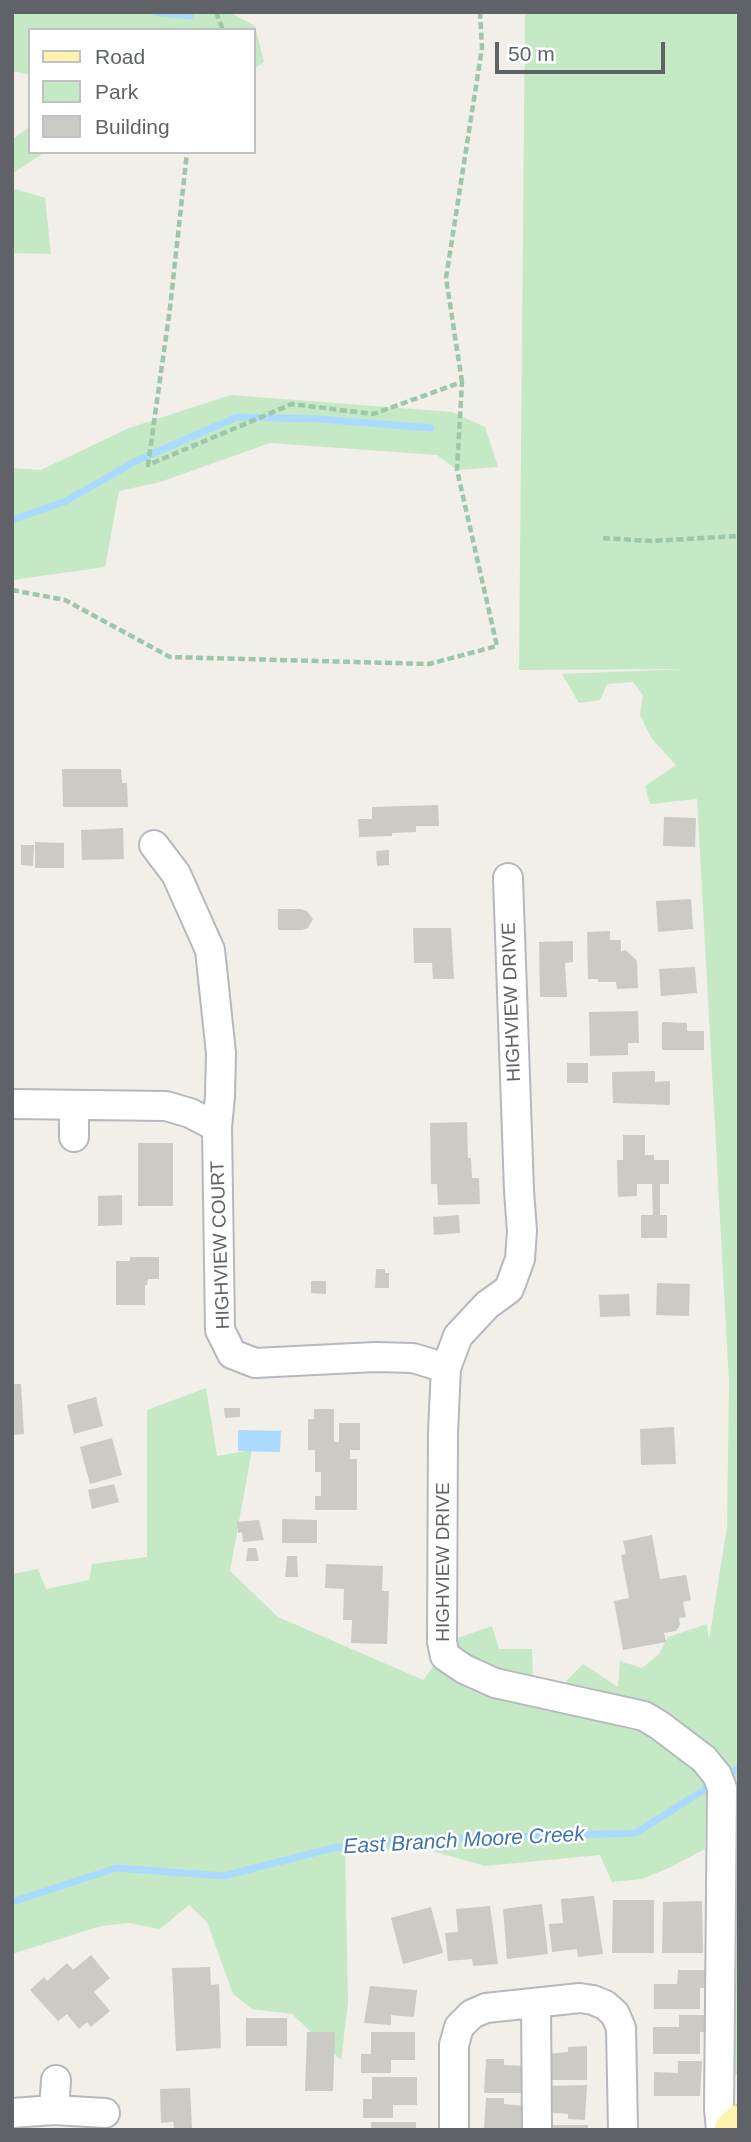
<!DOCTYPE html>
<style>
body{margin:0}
#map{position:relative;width:751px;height:2142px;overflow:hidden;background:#f1efe8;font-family:Arial,sans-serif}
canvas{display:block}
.frame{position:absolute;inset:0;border:14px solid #5f6368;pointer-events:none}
.legend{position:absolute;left:28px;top:28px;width:228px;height:126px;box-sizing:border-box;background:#fff;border:2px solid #bfc1c3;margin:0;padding:9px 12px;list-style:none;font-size:21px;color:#5f6368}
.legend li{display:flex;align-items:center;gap:14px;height:35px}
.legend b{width:35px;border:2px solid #bfc1c3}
.scale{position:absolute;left:495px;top:42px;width:170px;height:32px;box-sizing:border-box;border:4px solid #5f6368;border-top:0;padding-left:9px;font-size:21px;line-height:24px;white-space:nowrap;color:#5f6368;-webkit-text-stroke:5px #fff;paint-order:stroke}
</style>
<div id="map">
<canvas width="751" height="2142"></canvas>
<div class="frame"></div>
<ul class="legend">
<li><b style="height:9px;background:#fff2af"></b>Road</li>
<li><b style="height:19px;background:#c5e8c5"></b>Park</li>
<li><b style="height:19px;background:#cccac5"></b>Building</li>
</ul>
<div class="scale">50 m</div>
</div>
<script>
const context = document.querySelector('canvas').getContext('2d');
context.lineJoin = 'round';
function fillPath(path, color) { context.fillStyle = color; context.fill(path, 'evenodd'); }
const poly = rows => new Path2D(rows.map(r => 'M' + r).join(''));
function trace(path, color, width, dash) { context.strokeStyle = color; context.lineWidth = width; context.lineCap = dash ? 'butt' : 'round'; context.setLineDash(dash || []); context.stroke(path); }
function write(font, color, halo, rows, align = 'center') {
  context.font = font + ' Arial,sans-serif'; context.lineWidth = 5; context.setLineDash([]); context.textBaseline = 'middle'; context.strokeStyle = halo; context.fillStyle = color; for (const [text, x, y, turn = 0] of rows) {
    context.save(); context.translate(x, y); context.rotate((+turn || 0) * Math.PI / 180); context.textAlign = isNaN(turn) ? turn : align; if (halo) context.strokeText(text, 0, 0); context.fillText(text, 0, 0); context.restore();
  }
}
const green = poly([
 [12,12,229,12,255,26,264,62,254,69,254,30,30,30,30,75,12,71],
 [525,12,739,12,739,2072,728,2082,735,1786,706,1790,705,1849,669,1868,642,1879,612,1882,600,1855,485,1866,433,1851,345,1849,348,2003,341,2060,292,2014,252,2009,233,1994,207,1922,189,1905,160,1929,129,1923,101,1926,12,1954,12,1574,38,1569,46,1589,89,1580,92,1564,147,1557,147,1410,206,1388,217,1456,252,1450,230,1571,278,1617,423,1680,455,1639,492,1626,499,1649,532,1649,533,1681,555,1693,583,1664,618,1687,620,1661,642,1668,659,1654,668,1637,707,1624,709,1640,727,1527,729,1382,697,799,650,804,645,786,676,765,652,739,640,715,643,695,633,682,607,684,600,700,579,703,562,674,686,669,519,670],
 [30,127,30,152,45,152,12,174,12,139],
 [12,188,45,198,51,254,12,253],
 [231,395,452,412,485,427,498,467,457,470,437,455,270,443,160,482,119,491,105,567,12,580,12,468,41,470,129,428]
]);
const water = poly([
 [238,1430,281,1431,280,1452,238,1451]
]);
const stream = poly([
 [155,12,190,16],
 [12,520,66,501,136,461,237,417,318,419,431,428],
 [725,1777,739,1768],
 [12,1902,116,1868,223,1876,333,1848,400,1840,636,1833,715,1783]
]);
const building = poly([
 [62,769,121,769,122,783,127,783,128,807,63,807],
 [438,805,439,826,416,826,416,832,392,833,392,836,359,837,358,819,372,819,372,807],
 [664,817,696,818,695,847,663,846],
 [123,828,124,859,82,860,81,830],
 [35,842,64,843,64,868,35,868],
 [21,845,34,845,33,866,21,865],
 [389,850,389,865,377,866,376,851],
 [691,899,693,929,658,932,656,901],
 [278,909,301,909,307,911,313,919,308,928,302,930,278,930],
 [413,928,451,928,454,979,433,979,432,963,414,963],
 [610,931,610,940,621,940,621,951,626,950,637,961,638,988,617,989,616,982,598,982,598,979,588,979,587,932],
 [573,941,573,962,565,963,567,997,540,997,539,942],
 [695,967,697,993,661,996,659,969],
 [638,1011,639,1043,628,1043,628,1055,590,1056,589,1012],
 [662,1022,687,1023,687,1031,704,1031,704,1050,662,1050],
 [567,1063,588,1063,588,1083,567,1083],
 [655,1071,655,1082,670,1081,670,1105,613,1103,612,1072],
 [467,1122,468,1158,471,1158,472,1178,479,1178,480,1204,438,1205,437,1184,431,1184,430,1123],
 [623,1135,645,1135,645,1155,654,1155,654,1160,669,1160,669,1184,660,1184,660,1215,667,1215,667,1238,641,1238,641,1215,653,1215,652,1184,637,1184,637,1196,618,1197,617,1160,623,1160],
 [138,1143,173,1143,173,1206,138,1206],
 [122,1195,122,1225,98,1226,98,1196],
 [459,1215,460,1233,434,1235,433,1217],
 [130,1257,159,1257,159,1279,148,1279,147,1285,145,1285,145,1305,116,1305,116,1261,130,1261],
 [376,1269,385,1269,385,1273,389,1273,389,1288,375,1288],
 [311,1281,326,1281,326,1294,311,1293],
 [657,1283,690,1284,689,1316,656,1315],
 [629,1294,630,1316,600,1317,599,1295],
 [12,1384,21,1384,24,1434,12,1435],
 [96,1397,103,1426,74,1434,67,1405],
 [224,1408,240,1408,240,1417,225,1418],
 [314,1409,334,1409,334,1442,339,1442,339,1423,360,1423,360,1450,350,1450,350,1459,357,1459,357,1510,315,1510,315,1496,321,1496,321,1472,315,1472,315,1450,308,1450,308,1419,314,1419],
 [674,1427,676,1464,641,1465,640,1429],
 [112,1438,122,1475,90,1484,80,1447],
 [114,1484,119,1502,92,1509,88,1490],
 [282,1519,317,1520,317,1543,282,1543],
 [259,1520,264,1540,243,1542,242,1532,238,1533,237,1522],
 [652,1535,660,1579,686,1575,691,1600,683,1602,686,1617,679,1618,680,1625,676,1631,664,1633,666,1642,623,1650,614,1601,629,1598,621,1555,626,1554,623,1541],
 [248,1548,256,1548,259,1561,246,1561],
 [287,1556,297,1556,298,1577,285,1577],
 [326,1564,383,1566,382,1591,389,1591,387,1644,351,1643,352,1620,343,1620,344,1589,325,1588],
 [594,1896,603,1954,578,1957,577,1949,552,1952,549,1924,563,1923,561,1899],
 [613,1900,654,1900,654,1953,612,1953],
 [702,1901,703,1953,662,1953,663,1902],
 [542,1904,548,1954,507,1959,503,1909],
 [490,1906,498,1964,473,1966,472,1959,448,1961,445,1933,458,1932,456,1909],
 [431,1907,443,1953,403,1964,391,1918],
 [91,1955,110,1978,94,1992,110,2011,91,2027,87,2022,79,2029,67,2014,58,2021,30,1990,44,1977,47,1981,67,1963,73,1970],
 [210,1967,211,1985,219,1984,221,2048,176,2051,172,1968],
 [678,1970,705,1970,705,1988,700,1988,700,2009,654,2009,654,1984,677,1984],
 [370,1986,417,1990,414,2017,391,2015,391,2025,364,2023],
 [679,2015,705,2015,705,2032,700,2032,700,2054,653,2054,653,2027,679,2027],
 [246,2018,287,2018,287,2046,246,2046],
 [307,2032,335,2032,333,2091,305,2091],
 [371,2032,415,2032,415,2060,391,2060,391,2073,361,2073,361,2054,371,2054],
 [587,2046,587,2080,546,2080,545,2054,568,2052,568,2047],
 [486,2059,504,2059,504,2065,527,2066,527,2093,484,2093],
 [678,2061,702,2061,700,2096,654,2096,654,2072,678,2073],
 [372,2077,417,2077,417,2105,393,2105,393,2118,363,2118,363,2099,372,2099],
 [587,2085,585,2120,568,2119,568,2114,545,2112,545,2086],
 [190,2088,192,2128,174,2128,173,2122,161,2123,160,2089],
 [486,2098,504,2098,504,2104,527,2106,526,2130,484,2130],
 [371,2122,416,2122,416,2130,371,2130],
 [545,2125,588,2125,588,2130,545,2130]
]);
const path = poly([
 [216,12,223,30],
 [462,382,446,278,482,48,480,12],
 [603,538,651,541,739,536],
 [12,590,65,600,170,657,429,664,497,646,457,470,462,382,373,414,292,404,148,465,170,308,187,152]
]);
const minor = poly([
 [154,845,176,874,210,950,221,1053,220,1096,217,1127],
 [508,878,519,1191,522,1231,520,1259,509,1289,487,1305,458,1336,446,1368,443,1432,442,1642,445,1656,464,1669,495,1683,644,1716,659,1725,704,1759,717,1775,722,1788,719,2109,721,2130],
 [12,1104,166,1106,190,1113,217,1127,220,1330,232,1354,255,1363,375,1357,413,1358,446,1368],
 [74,1105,74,1137],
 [536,2003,537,2130],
 [54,2110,56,2080],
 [12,2113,54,2110,105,2113],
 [454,2130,454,2045,459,2027,472,2014,486,2008,580,1998,593,2000,605,2005,615,2014,621,2028,623,2130]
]);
const major = poly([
 [732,2130,739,2123]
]);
const streetNames = [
 ["HIGHVIEW DRIVE",512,1002,-92],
 ["HIGHVIEW COURT",221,1245,-92],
 ["HIGHVIEW DRIVE",444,1562,-90]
];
const waterNames = [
 ["East Branch Moore Creek",464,1841,-3]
];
fillPath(green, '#c5e8c5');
fillPath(water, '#aadaff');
trace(stream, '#aadaff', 7);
fillPath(building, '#cccac5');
trace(minor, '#b5b8bc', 32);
trace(major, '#f2c960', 38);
trace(path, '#9cc7a9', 4.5, [7, 3.5]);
trace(minor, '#fff', 28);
trace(major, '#fff2af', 35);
write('19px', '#5f6368', '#fff', streetNames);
write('italic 21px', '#4174aa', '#fff', waterNames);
</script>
